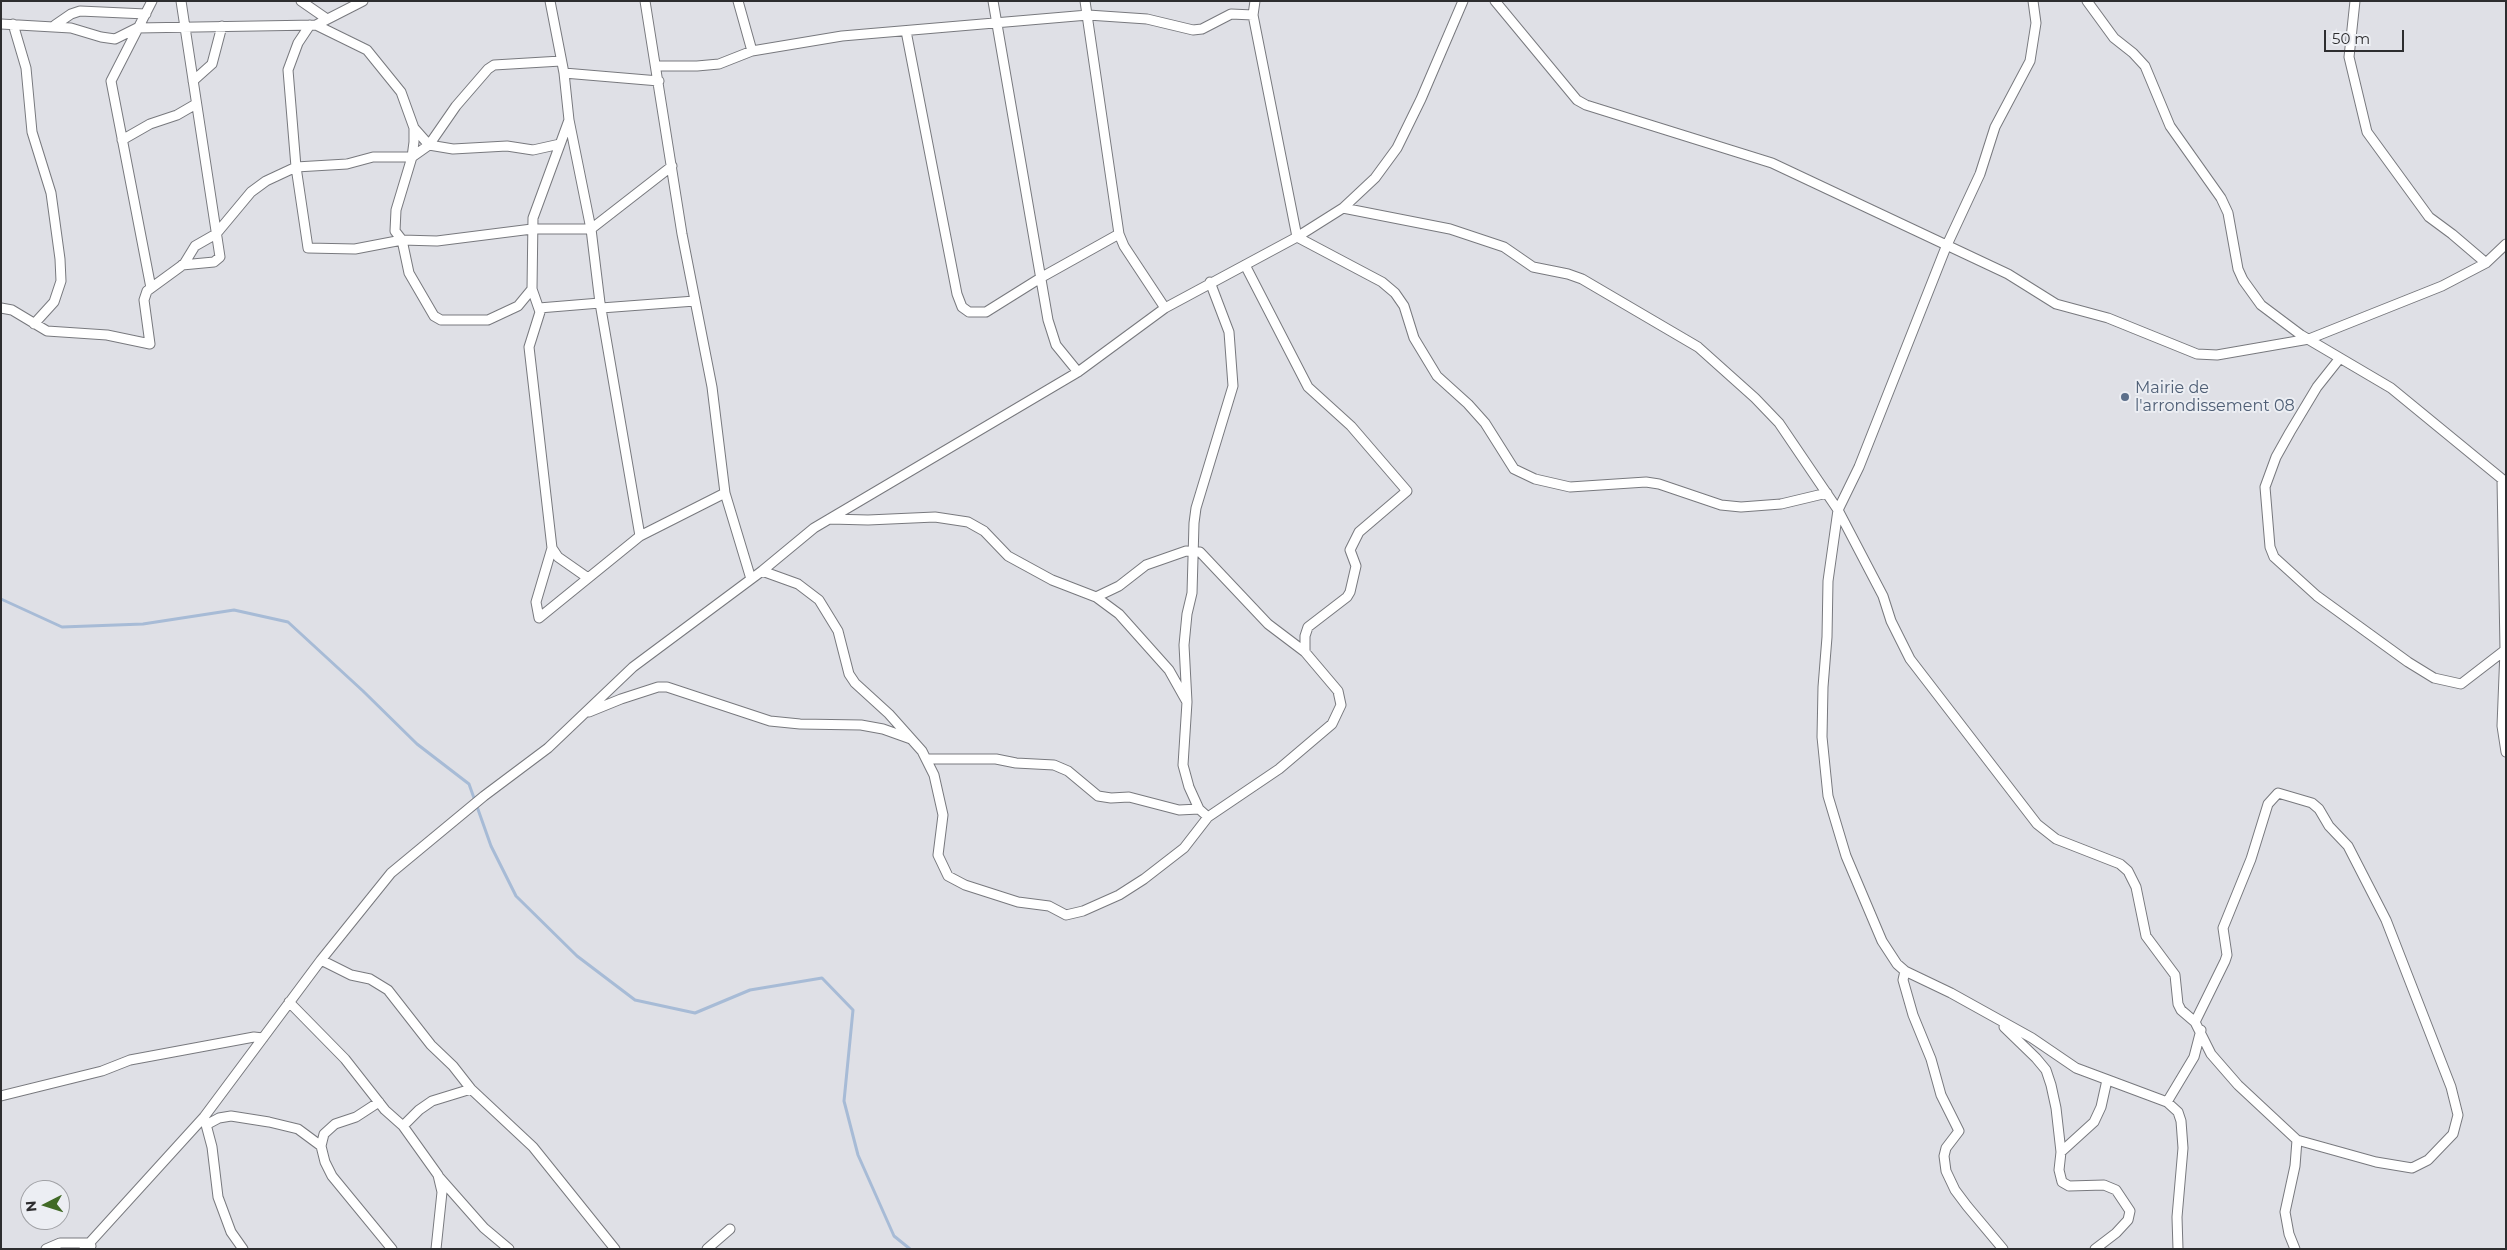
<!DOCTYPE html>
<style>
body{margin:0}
#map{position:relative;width:2507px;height:1250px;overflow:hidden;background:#dfe0e6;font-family:Montserrat,sans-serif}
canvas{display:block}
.frame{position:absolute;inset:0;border:2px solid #2d2d2f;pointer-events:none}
.north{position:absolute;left:20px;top:1180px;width:50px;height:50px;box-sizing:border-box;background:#eceef3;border:1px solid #a0a1a5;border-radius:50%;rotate:265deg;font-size:14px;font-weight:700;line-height:20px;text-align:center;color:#2d2d2f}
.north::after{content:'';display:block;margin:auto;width:18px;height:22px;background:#416a26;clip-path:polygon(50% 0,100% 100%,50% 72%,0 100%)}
.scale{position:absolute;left:2324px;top:30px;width:80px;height:22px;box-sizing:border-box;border:2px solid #2d2d2f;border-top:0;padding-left:6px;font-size:15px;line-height:18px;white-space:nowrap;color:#2d2d2f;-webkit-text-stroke:4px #eceef3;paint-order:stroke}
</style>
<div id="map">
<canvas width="2507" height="1250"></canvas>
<div class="frame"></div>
<div class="north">N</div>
<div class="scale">50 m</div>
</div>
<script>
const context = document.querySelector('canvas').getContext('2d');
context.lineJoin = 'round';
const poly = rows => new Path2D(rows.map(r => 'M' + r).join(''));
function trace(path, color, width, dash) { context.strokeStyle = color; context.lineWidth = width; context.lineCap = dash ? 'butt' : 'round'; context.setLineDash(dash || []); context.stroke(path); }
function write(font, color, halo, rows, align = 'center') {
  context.font = font + ' Montserrat,sans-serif'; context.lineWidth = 4; context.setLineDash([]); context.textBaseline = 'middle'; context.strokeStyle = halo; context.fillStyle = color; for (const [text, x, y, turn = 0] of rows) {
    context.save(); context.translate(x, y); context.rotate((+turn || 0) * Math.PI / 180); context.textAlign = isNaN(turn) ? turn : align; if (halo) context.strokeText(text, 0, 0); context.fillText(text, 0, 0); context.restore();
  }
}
const stream = poly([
 [1,599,62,627,143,624,234,610,288,622,363,691,417,744,469,784,491,846,516,896,577,956,635,1000,695,1013,750,990,822,978,853,1010,844,1101,858,1155,894,1236,910,1249]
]);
const minor = poly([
 [181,1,220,257,214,262,182,265],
 [301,1,327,19],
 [550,1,564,73,569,120,591,229,600,303,640,536],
 [645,1,682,234,712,387,725,493,751,579],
 [738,1,752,51],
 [993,1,1048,320,1056,345,1078,372],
 [1085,1,1119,234,1124,246,1165,308],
 [1495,1,1577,100,1586,105,1772,163,2008,274,2056,304,2108,318,2197,354,2217,355,2309,339,2442,286,2486,263,2506,244],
 [2033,1,2036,23,2030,61,1995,127,1980,174,1946,247,1859,467,1838,510,1828,581,1827,637,1823,687,1822,737,1828,796,1846,856,1882,941,1897,964,1905,971,1951,993,2032,1038,2076,1068,2167,1102,2178,1112,2181,1121,2183,1148,2177,1217,2178,1249],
 [2087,1,2114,38,2133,53,2145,66,2170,126,2221,198,2228,213,2238,269,2243,280,2261,305,2301,335,2391,388,2502,479,2505,650,2502,726,2506,752],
 [2355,1,2349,57,2367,132,2429,217,2452,234,2486,263],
 [1253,15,1255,1],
 [1,24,71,28,101,37,115,39,137,28,316,25,363,1],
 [13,24,26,68,32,132,51,193,60,259,61,281,54,302,34,324],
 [55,25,71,14,80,11,146,14],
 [310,25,298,43,288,70,296,167,308,248,355,249,402,240,437,241,532,229,591,229,672,166],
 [316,25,367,50,401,92,414,128,414,142,412,157,396,210,395,231,402,240,409,273,434,316,441,320,488,320,518,306,532,289],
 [906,31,957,294,962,307,969,312,986,312,1042,277,1119,234],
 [657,66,697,66,719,64,752,51,842,36,1088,15,1147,19,1193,30,1202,29,1231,14,1253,15,1297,237,1382,282,1395,293,1404,306,1414,338,1437,376,1468,404,1485,423,1514,469,1535,479,1570,487,1646,482,1659,484,1721,505,1741,507,1781,504,1827,493],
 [564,73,659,81],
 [193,81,212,64,222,26],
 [569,120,533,218,532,289,540,312,529,347,552,548,558,557,588,578],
 [414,128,429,145,453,149,507,146,533,150,560,144],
 [122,140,150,124,177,115,196,104],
 [1343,208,1450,229,1504,247,1533,267,1568,274,1582,279,1698,347,1755,398,1779,423,1838,510,1883,596,1891,621,1910,659,2037,824,2056,839,2120,864,2128,871,2136,887,2146,936,2175,975,2178,1004,2181,1010,2195,1022,2211,1054,2238,1085,2297,1140,2295,1166,2285,1212,2289,1234,2295,1249],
 [1245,265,1308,387,1351,426,1407,491,1359,532,1350,550,1356,566,1350,592,1347,597,1308,627,1305,636,1305,652],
 [151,288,111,81,152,1],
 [1,308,12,310,47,331,107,335,150,344,144,300,147,291,184,264,195,246,216,234,251,192,266,181,296,167,347,164,373,157,412,157,429,145,456,106,488,69,494,65,561,61],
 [539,308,600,303],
 [601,308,695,301],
 [2340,358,2317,387,2290,432,2276,457,2265,487,2270,547,2274,557,2317,596,2408,662,2434,678,2461,684,2505,650],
 [830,519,868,520,935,517,968,522,984,531,1008,556,1052,580,1096,597,1119,614,1169,670,1187,702,1183,765,1189,787,1199,809,1208,817],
 [552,548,536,602,539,618,640,536,725,493],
 [762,571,798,584,819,600,838,631,849,674,855,683,889,714,922,751,934,775,943,815,938,855,948,876,965,885,1018,902,1049,906,1066,915,1083,911,1119,895,1144,879,1184,848,1208,817,1279,769,1332,724,1341,705,1338,691,1305,652,1268,624,1200,552,1186,551,1146,565,1119,586,1096,597],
 [1187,702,1184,645,1187,614,1192,593,1194,523,1196,508,1233,386,1229,332,1210,282],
 [589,712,621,699,658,687,667,687,770,721,800,724,861,725,883,729,911,739],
 [926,759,996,759,1016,763,1054,765,1068,771,1098,796,1111,798,1129,797,1179,810,1199,809],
 [321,960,351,975,370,979,388,990,431,1045,453,1066,471,1089,533,1147,615,1249],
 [1905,971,1903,980,1913,1015,1931,1059,1941,1095,1959,1131,1946,1148,1944,1156,1946,1171,1955,1190,1967,1206,2003,1249],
 [289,1002,345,1059,385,1110,403,1126,419,1110,432,1101,471,1089],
 [2195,1022,2225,961,2227,955,2223,928,2251,859,2268,804,2278,793,2312,803,2319,809,2329,826,2348,846,2386,920,2451,1087,2458,1115,2453,1134,2428,1160,2412,1168,2376,1162,2297,1140],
 [2004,1027,2036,1058,2046,1070,2051,1085,2056,1108,2061,1152,2059,1170,2062,1182,2069,1186,2104,1185,2116,1190,2130,1211,2128,1220,2116,1233,2095,1249],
 [1,1096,102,1071,130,1060,254,1037,263,1038],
 [379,1102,356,1117,335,1124,324,1134,321,1146,325,1162,332,1176,392,1249],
 [2167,1102,2194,1057,2201,1030],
 [204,1117,212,1147,218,1197,231,1232,243,1249],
 [206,1125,219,1118,231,1116,269,1122,298,1129,321,1146],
 [403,1126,438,1175,442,1192,436,1249],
 [2061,1152,2094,1122,2101,1107,2107,1080],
 [439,1177,484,1228,509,1249],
 [46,1249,60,1243,89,1243,91,1246],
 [84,1249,204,1117,321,960,391,873,484,796,548,748,633,667,762,571,814,528,1078,372,1165,308,1297,237,1343,208,1375,178,1397,148,1421,99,1463,1],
 [707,1249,730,1229]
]);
const markers = [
 [2125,397,5,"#5c6f8a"]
];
const serviceNames = [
 ["Mairie de",2135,388],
 ["l'arrondissement 08",2135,406]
];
trace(stream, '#a7bbd6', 3);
trace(minor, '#78797e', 11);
trace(minor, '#fff', 9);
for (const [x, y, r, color] of markers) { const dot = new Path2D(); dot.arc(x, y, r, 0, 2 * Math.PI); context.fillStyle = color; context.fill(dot); trace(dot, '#eceef3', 2); }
write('16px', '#4e5e75', '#eceef3', serviceNames, 'left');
</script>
